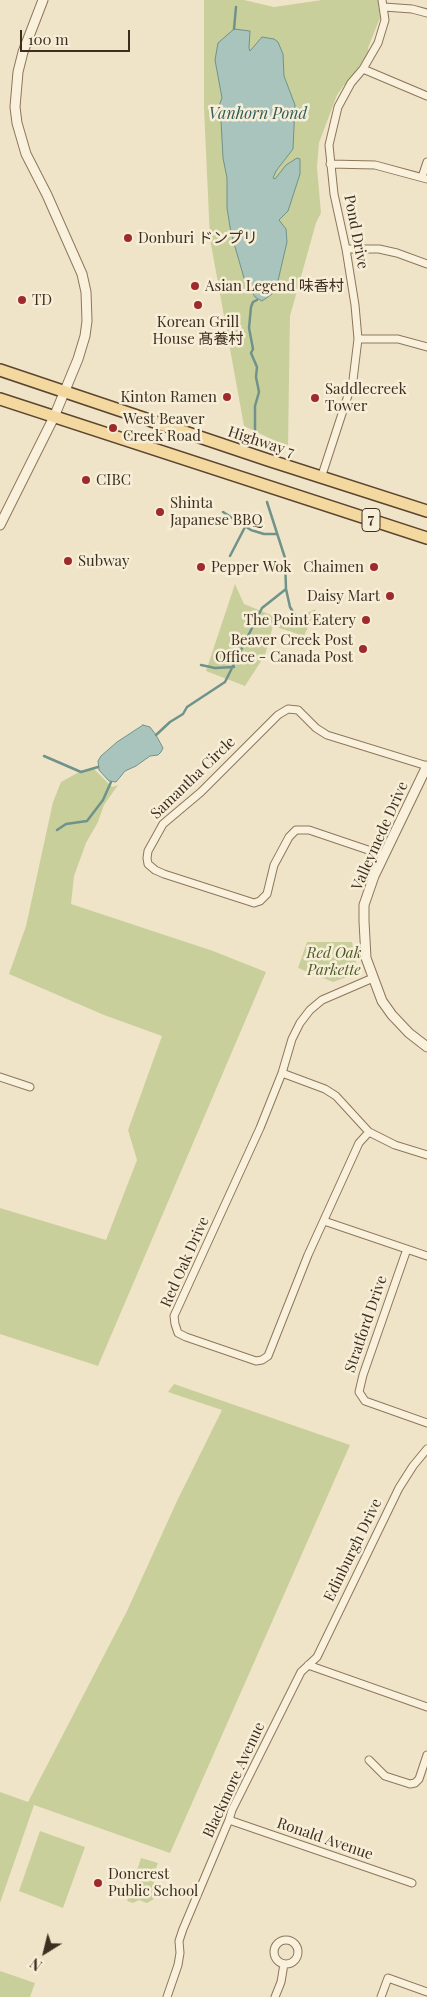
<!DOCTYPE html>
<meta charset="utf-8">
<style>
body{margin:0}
#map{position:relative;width:427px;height:1997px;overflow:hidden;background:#f0e4c8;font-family:"Playfair Display",serif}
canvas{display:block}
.north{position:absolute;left:20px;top:1927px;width:50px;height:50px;-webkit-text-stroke:4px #f7eed8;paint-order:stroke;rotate:216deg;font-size:14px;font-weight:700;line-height:20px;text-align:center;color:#3d2e20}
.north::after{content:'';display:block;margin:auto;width:18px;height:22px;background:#3d2e20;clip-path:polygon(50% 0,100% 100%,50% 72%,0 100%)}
.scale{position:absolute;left:20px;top:30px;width:110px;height:22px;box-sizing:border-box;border:2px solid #3d2e20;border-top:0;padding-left:6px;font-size:15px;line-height:18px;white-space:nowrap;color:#3d2e20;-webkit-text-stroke:4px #f7eed8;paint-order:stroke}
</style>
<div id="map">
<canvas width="427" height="1997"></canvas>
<div class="north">N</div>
<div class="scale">100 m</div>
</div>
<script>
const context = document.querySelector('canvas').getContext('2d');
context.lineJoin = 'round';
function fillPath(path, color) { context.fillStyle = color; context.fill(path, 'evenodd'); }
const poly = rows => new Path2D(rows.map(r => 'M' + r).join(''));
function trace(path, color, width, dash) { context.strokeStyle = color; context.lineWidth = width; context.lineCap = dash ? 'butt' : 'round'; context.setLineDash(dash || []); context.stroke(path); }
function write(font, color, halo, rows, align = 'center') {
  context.font = font + ' "Playfair Display","Noto Sans SC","Noto Sans JP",serif'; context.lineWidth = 5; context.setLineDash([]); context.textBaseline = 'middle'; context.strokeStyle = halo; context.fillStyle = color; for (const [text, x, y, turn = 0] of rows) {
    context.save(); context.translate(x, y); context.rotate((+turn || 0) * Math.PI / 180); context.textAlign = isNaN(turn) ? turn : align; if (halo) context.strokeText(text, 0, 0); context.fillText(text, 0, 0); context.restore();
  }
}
const green = poly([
 [204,0,244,0,274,7,322,0,378,0,380,18,368,48,369,52,347,84,344,85,337,95,319,143,317,167,321,213,316,223,290,316,288,447,244,426,210,239,204,108],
 [235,584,244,604,271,615,293,619,316,609,304,636,273,626,265,655,245,686,206,671],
 [93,768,112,787,118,785,104,805,98,822,86,843,74,876,71,904,213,951,266,972,98,1366,0,1334,0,1208,106,1240,137,1160,128,1130,162,1036,104,1015,9,974,26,926,53,802,61,782,81,771],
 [307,942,352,942,358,973,333,982,298,968],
 [174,1384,350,1445,170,1853,34,1805,0,1903,0,1792,28,1802,127,1611,177,1501,222,1410,168,1392],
 [40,1831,85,1847,63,1908,19,1891],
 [141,1858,158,1863,152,1878,157,1890,154,1899,147,1903,139,1900,133,1903,127,1901],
 [0,1971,35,1983,30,1997,0,1997]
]);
const water = poly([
 [234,29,250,31,249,48,250,51,262,37,274,39,278,42,283,54,284,76,295,105,293,149,276,171,273,178,275,179,286,165,297,158,300,159,300,174,288,211,279,220,286,229,287,242,277,285,272,294,262,301,255,297,244,278,231,233,227,208,227,178,223,158,220,103,222,98,215,60,218,43,234,29],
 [143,725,150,727,156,735,163,748,161,752,158,755,150,756,136,766,125,771,116,782,109,781,99,770,98,761,101,756,117,742,143,725]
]);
const stream = poly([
 [234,29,236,7],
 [255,431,255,406,259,392,256,377,257,367,251,353,253,349,249,328,251,307,253,302,257,300],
 [267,502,285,558,286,589,290,607,296,617,303,625],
 [223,512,251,530,264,534,276,534],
 [230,556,245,527],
 [201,665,215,668,234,667],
 [156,735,170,722,183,714,187,707,225,682,262,608,286,589],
 [44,756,81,772,98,767],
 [57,830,66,824,87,821,103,800,111,782]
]);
const minor = poly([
 [384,7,412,9,427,13],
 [363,69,427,96],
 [330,164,375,165,427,179],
 [422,177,427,162],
 [346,249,379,249,397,253,427,264],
 [358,339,398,339,427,347],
 [321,478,353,380,358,339,355,305,346,249,334,194,329,145,338,107,351,83,363,69,378,43,385,20,382,0],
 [383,855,309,830,296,830,289,837,274,865,267,894,260,901,254,903,164,874,155,870,148,864,147,858,148,851,163,824,201,792,278,715,288,709,298,710,316,728,327,735,427,766],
 [282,1073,325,1089,336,1096,369,1132,395,1145,427,1155],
 [0,1077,30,1087],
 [369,1132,359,1143,308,1255,268,1356,262,1360,256,1361,186,1337,178,1333,175,1324,174,1316,260,1128,282,1073,292,1039,300,1023,310,1010,322,1000,373,978],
 [324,1221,427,1256],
 [407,1249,363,1375,359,1392,365,1401,427,1423],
 [308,1665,427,1707],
 [369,1760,385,1776,410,1784,415,1783,419,1779,427,1755],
 [229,1820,412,1883],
 '274 1952a12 12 0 1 1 24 0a12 12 0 1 1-24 0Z',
 [167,1997,178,1965,180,1953,179,1941,183,1929,229,1820,232,1810,301,1672,317,1657,399,1488,413,1466,427,1449],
 [275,1997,281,1982,284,1964],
 [381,1997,388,1978,427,1992]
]);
const tertiary = poly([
 [0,525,54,417,78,359,85,336,87,321,86,292,82,274,47,195,26,154,17,123,15,107,18,72,23,52,43,0],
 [427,766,374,876,364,905,364,921,366,958,382,1001,392,1015,409,1033,427,1047]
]);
const primary = poly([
 [0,370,268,460,427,511],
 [0,399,427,538]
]);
const markers = [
 [128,238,5,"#9e2a2b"],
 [195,286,5,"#9e2a2b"],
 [22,300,5,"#9e2a2b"],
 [198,305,5,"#9e2a2b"],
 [227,397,5,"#9e2a2b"],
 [315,398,5,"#9e2a2b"],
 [113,428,5,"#9e2a2b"],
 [86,480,5,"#9e2a2b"],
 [160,512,5,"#9e2a2b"],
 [68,561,5,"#9e2a2b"],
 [201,567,5,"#9e2a2b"],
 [374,567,5,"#9e2a2b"],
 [390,596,5,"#9e2a2b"],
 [366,620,5,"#9e2a2b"],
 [363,649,5,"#9e2a2b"],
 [98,1883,5,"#9e2a2b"]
];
const shields = [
 [371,520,18]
];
const shieldNames = [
 ["7",371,520]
];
const streetNames = [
 ["Pond Drive",356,232,79],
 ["Highway 7",261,442,18],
 ["Samantha Circle",193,778,-44],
 ["Valleymede Drive",380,836,-66],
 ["Red Oak Drive",185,1262,-66],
 ["Stratford Drive",366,1324,-71],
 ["Edinburgh Drive",353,1550,-64],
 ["Blackmore Avenue",234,1780,-65],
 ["Ronald Avenue",325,1839,19]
];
const poiNames = [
 ["Donburi ドンプリ",138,238],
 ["Asian Legend 味香村",205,286],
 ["TD",32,300],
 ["Korean Grill",198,322,"center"],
 ["House 髙養村",198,339,"center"],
 ["Saddlecreek",325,389],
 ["Tower",325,406],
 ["Kinton Ramen",217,397,"right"],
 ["West Beaver",123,419],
 ["Creek Road",123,436],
 ["CIBC",96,480],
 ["Shinta",170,503],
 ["Japanese BBQ",170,520],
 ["Subway",78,561],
 ["Pepper Wok",211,567],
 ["Chaimen",364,567,"right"],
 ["Daisy Mart",380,596,"right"],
 ["The Point Eatery",356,620,"right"],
 ["Beaver Creek Post",353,640,"right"],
 ["Office - Canada Post",353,657,"right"],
 ["Doncrest",108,1874],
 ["Public School",108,1891]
];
const parkNames = [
 ["Red Oak",334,953],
 ["Parkette",334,970]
];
const waterNames = [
 ["Vanhorn Pond",258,114]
];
fillPath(green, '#c9cf9b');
fillPath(water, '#a9c4bc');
trace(water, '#6f938a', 1);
trace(stream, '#6f938a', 2.5);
trace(minor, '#8d765c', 9);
trace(tertiary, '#8d765c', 11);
trace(primary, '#5b4430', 14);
trace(minor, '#faf1dc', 7);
trace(tertiary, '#faf1dc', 9);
trace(primary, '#f3d9a0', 11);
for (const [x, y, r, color] of markers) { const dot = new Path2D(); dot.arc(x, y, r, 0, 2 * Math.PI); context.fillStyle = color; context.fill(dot); trace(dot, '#f7eed8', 2); }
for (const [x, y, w] of shields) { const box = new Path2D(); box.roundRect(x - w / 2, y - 11.5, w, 23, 4); context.fillStyle = '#f7eed8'; context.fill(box); trace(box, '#3d2e20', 1); }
write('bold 14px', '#3d2e20', null, shieldNames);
write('15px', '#3d2e20', '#f7eed8', streetNames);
write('15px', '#3d2e20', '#f7eed8', poiNames, 'left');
write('italic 15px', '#4d5a26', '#f7eed8', parkNames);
write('italic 16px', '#2f5d5a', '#f7eed8', waterNames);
</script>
